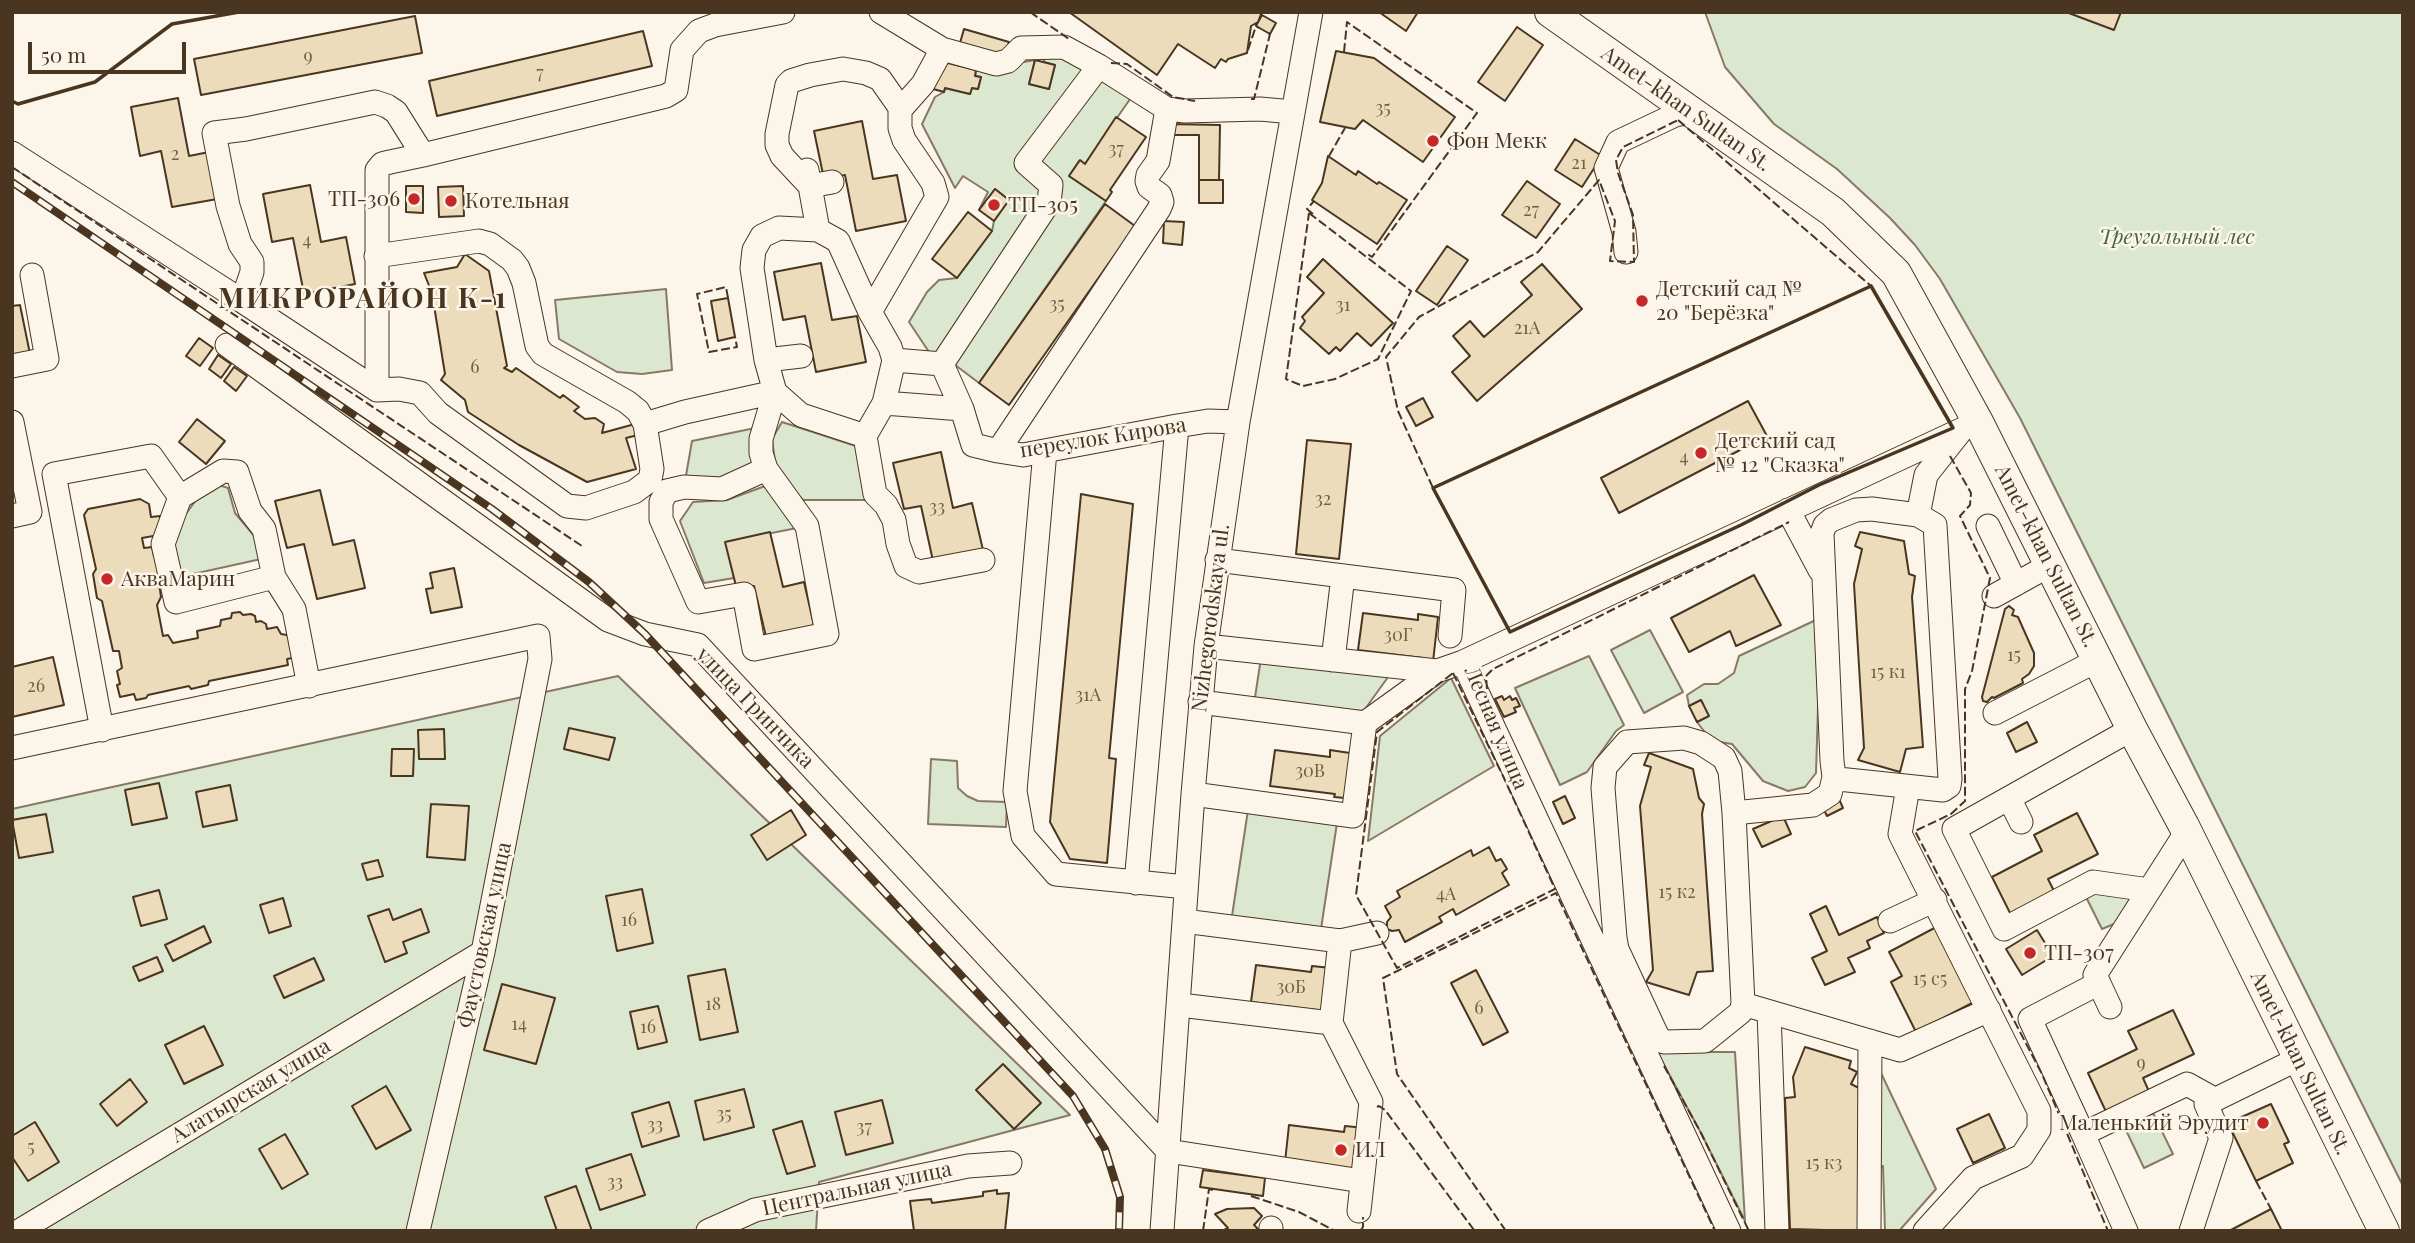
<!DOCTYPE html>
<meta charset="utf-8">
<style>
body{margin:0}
#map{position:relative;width:2415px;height:1243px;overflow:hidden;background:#fbf6e9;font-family:"Playfair Display",serif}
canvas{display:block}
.frame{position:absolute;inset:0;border:14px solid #4a3520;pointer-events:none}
.scale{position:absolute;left:28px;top:42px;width:158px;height:32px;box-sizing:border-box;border:4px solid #4a3520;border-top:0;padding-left:9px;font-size:21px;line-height:24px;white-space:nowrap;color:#4a3520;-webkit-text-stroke:5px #fbf6e9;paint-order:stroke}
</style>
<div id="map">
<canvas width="2415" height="1243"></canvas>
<div class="frame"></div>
<div class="scale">50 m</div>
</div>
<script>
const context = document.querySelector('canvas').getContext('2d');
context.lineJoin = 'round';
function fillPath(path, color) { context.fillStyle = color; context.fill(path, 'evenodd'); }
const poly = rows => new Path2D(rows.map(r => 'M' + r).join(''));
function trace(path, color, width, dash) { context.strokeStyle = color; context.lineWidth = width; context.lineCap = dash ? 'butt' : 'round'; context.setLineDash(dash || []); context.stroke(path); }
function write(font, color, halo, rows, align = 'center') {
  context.font = font + ' "Playfair Display",serif'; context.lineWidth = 5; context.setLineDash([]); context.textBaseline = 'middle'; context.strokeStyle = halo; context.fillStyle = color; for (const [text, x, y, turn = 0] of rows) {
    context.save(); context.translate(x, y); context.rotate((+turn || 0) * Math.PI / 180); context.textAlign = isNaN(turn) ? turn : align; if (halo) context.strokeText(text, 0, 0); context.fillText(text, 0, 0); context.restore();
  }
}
const green = poly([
 [1705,12,2403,12,2403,1186,2020,418,1940,279,1915,245,1890,218,1837,169,1774,124,1725,67,1705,12],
 [1070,50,1137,89,1085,164,1079,161,1069,176,1106,201,979,383,946,358,931,355,909,322,927,292,939,280,957,278,992,231,994,221,1009,200,995,189,979,210,988,192,963,176,955,188,922,124,935,97,944,92,945,88,970,94,972,88,978,89,981,77,975,76,976,70,1035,60,1029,84,1049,89,1055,65,1044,62,1044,56,1070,50],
 [666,289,672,370,642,374,617,372,559,339,555,300,666,289],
 [782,422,859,447,866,500,803,500,784,481,775,462,772,439,782,422],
 [765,426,766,469,684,487,692,441,765,426],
 [776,482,807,526,726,542,734,578,704,583,680,521,693,502,727,500,776,482],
 [219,485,228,488,235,513,261,544,261,559,184,576,179,574,171,534,205,488,219,485],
 [1818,619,1819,675,1816,773,1805,787,1788,791,1763,781,1732,744,1708,740,1707,735,1697,722,1708,716,1701,700,1689,706,1687,695,1704,684,1718,684,1734,673,1739,656,1818,619],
 [1650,630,1683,692,1644,713,1611,650,1650,630],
 [1589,656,1624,725,1616,731,1587,772,1560,785,1515,688,1589,656],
 [1261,658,1391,673,1360,716,1254,704,1261,658],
 [618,676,1070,1115,819,1182,816,1231,12,1231,12,809,618,676],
 [1451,678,1494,766,1368,841,1380,736,1451,678],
 [931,759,957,761,958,788,967,796,978,801,1007,802,1006,827,928,824,931,759],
 [1248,810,1337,823,1321,929,1232,916,1248,810],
 [2084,893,2143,893,2126,919,2102,929,2084,893],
 [1657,1052,1735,1052,1745,1221,1701,1133,1657,1052],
 [1881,1073,1936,1189,1899,1231,1885,1231,1883,1166,1870,1169,1881,1073],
 [2153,1113,2173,1154,2144,1168,2124,1126,2153,1113]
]);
const building = poly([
 [1069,12,1260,12,1261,14,1258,22,1251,26,1247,53,1228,59,1226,62,1221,59,1215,68,1178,44,1157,75,1069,12],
 [1379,12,1418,12,1406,31,1379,12],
 [2066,12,2121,12,2114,30,2066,12],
 [1262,15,1276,23,1270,34,1256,26,1262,15],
 [415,16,422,53,201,95,194,59,415,16],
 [1517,27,1543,45,1505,101,1478,82,1517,27],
 [964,29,1009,42,1005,56,960,43,964,29],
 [643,31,652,66,437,116,429,81,643,31],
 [1336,51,1374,58,1455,117,1423,162,1363,120,1355,129,1320,122,1336,51],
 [1035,60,1055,65,1049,89,1029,84,1035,60],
 [944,62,976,70,975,76,981,77,978,89,972,88,970,94,945,88,944,92,933,89,936,73,941,74,944,62],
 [178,98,189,156,214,151,223,198,172,207,161,151,140,156,131,107,178,98],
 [1116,117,1146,137,1110,190,1112,192,1106,201,1069,176,1080,160,1085,164,1116,117],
 [862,121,873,179,897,175,906,221,856,231,845,175,824,179,814,131,862,121],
 [1169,124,1220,125,1219,180,1199,180,1199,135,1169,135,1169,124],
 [1575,139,1602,156,1582,187,1555,170,1575,139],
 [1328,156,1356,175,1358,171,1377,184,1379,182,1407,200,1377,244,1312,200,1322,183,1328,156],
 [1199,180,1223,180,1223,203,1199,203,1199,180],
 [1527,181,1560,204,1536,238,1502,215,1527,181],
 [310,185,321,242,346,237,355,284,304,294,293,238,272,242,263,194,310,185],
 [406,186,423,186,423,213,406,212,406,186],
 [463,186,464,216,439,217,438,187,463,186],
 [995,189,1009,200,994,221,979,210,995,189],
 [1105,204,1135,226,1009,405,979,383,1105,204],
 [968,212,992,231,957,278,932,259,968,212],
 [1164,221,1184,222,1182,245,1163,243,1164,221],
 [1447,246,1468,260,1437,305,1416,291,1447,246],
 [465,254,489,271,507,366,504,368,512,372,516,368,560,398,563,395,579,407,574,411,585,419,595,418,604,424,602,433,635,424,638,435,626,438,636,469,587,482,519,445,468,412,465,400,441,380,445,374,432,293,424,273,457,267,465,254],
 [1323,259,1393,323,1371,346,1357,333,1340,351,1336,347,1329,354,1300,328,1305,321,1302,317,1324,293,1307,277,1323,259],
 [821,263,832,320,857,316,866,362,816,372,805,316,783,320,774,272,821,263],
 [1542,264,1582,309,1477,401,1452,372,1470,356,1453,336,1470,321,1484,337,1532,295,1521,282,1542,264],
 [728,298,735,337,718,341,711,301,728,298],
 [20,305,30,354,12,358,12,306,20,305],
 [199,338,213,348,200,366,186,356,199,338],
 [218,355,231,364,221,378,209,369,218,355],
 [234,367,247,376,236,391,224,381,234,367],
 [1423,398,1433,417,1416,426,1406,407,1423,398],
 [1748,401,1767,436,1619,513,1601,478,1748,401],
 [197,419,225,441,206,464,179,442,197,419],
 [1307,440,1351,444,1339,559,1296,554,1307,440],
 [941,452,953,508,972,503,983,550,933,561,921,506,904,509,893,463,941,452],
 [320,490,333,545,354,540,365,588,317,599,304,544,287,548,275,501,320,490],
 [1081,494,1133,504,1109,758,1116,759,1107,863,1070,859,1050,822,1081,494],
 [140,499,149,504,151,517,160,516,162,531,159,535,142,538,144,548,152,547,154,556,161,560,162,570,158,575,161,597,157,605,163,636,168,635,173,643,198,638,197,631,220,626,221,620,231,618,232,613,240,612,243,615,251,614,255,616,256,622,261,621,266,624,267,629,277,627,281,634,287,635,297,657,287,659,288,665,209,681,208,685,191,689,189,686,148,695,146,698,136,700,134,694,120,697,117,685,120,684,117,671,122,668,119,651,113,651,102,601,97,598,93,574,96,569,84,515,88,509,140,499],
 [770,532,783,587,804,582,815,630,767,641,754,586,737,590,725,542,770,532],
 [1860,532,1904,541,1909,574,1915,576,1912,597,1923,747,1906,749,1900,772,1858,760,1864,748,1854,584,1862,549,1855,546,1860,532],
 [454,568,462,607,431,613,426,589,433,588,430,573,454,568],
 [1754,575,1781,625,1736,646,1730,631,1689,652,1671,618,1754,575],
 [2009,606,2014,610,2012,615,2018,617,2034,653,2034,666,2029,674,2022,679,2023,683,1994,698,1992,697,1987,702,1983,701,1982,697,2005,609,2009,606],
 [1363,613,1418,620,1418,614,1438,617,1433,662,1423,658,1358,650,1363,613],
 [53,657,64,705,12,717,12,667,53,657],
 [1502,696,1504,700,1510,696,1512,700,1516,698,1520,706,1514,708,1516,712,1504,717,1495,699,1502,696],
 [1701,700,1709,716,1697,722,1689,706,1701,700],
 [2027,722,2037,742,2016,752,2007,733,2027,722],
 [569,728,615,738,609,760,564,749,569,728],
 [444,729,445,759,419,759,418,730,444,729],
 [392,749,414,749,413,776,391,776,392,749],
 [1275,750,1330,757,1330,750,1350,753,1345,798,1334,797,1335,794,1270,786,1275,750],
 [1649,753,1693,769,1699,798,1704,804,1702,814,1713,971,1697,972,1689,995,1646,982,1653,970,1640,806,1651,767,1644,765,1649,753],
 [159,783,167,818,132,825,125,790,159,783],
 [230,785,237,820,203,827,196,792,230,785],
 [1565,796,1575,818,1563,824,1553,802,1565,796],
 [1839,799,1843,808,1827,816,1822,806,1839,799],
 [431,804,469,806,465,860,427,857,431,804],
 [791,810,806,835,767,860,751,835,791,810],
 [2077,813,2098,854,2048,879,2056,895,2012,917,1992,877,2042,851,2034,835,2077,813],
 [46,814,53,852,19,858,12,820,46,814],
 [1783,816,1791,834,1762,847,1753,829,1783,816],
 [1489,847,1496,861,1501,859,1507,869,1502,873,1509,885,1456,915,1453,909,1439,917,1442,922,1405,942,1399,930,1392,931,1387,929,1387,922,1391,917,1385,906,1400,897,1397,891,1471,850,1473,856,1489,847],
 [378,860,383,876,367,880,362,864,378,860],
 [642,889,653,943,617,951,606,896,642,889],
 [159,890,167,919,141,926,133,897,159,890],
 [283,898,291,926,269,933,260,905,283,898],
 [1826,906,1839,935,1877,917,1884,933,1867,941,1870,948,1848,958,1855,972,1825,985,1812,958,1827,951,1810,914,1826,906],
 [389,909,393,920,421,909,429,932,403,942,407,953,385,962,368,916,389,909],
 [1942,924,1976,1001,1916,1032,1891,982,1902,976,1889,952,1942,924],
 [204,926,211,942,173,961,165,945,204,926],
 [2037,930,2053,956,2022,975,2006,949,2037,930],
 [157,957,163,971,139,981,133,967,157,957],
 [314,958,324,980,284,998,274,976,314,958],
 [1256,965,1311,972,1312,966,1331,968,1326,1014,1316,1010,1251,1002,1256,965],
 [725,969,738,1032,700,1040,688,976,725,969],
 [1476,970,1508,1032,1483,1045,1451,983,1476,970],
 [502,984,555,998,536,1064,484,1050,502,984],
 [658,1006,667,1042,638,1049,630,1012,658,1006],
 [2173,1010,2194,1054,2143,1078,2151,1096,2108,1116,2088,1073,2137,1049,2128,1031,2173,1010],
 [204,1026,223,1065,184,1084,165,1045,204,1026],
 [1805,1047,1851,1061,1849,1068,1857,1072,1851,1084,1859,1088,1860,1231,1790,1229,1785,1098,1795,1097,1793,1077,1805,1047],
 [1003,1064,1041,1103,1014,1129,976,1090,1003,1064],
 [130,1079,147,1102,117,1126,100,1104,130,1079],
 [386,1086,411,1130,376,1149,352,1106,386,1086],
 [744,1089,754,1127,704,1140,695,1101,744,1089],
 [882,1100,893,1143,846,1155,835,1112,882,1100],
 [669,1102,679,1136,642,1147,632,1113,669,1102],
 [2271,1104,2289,1142,2284,1144,2293,1163,2256,1181,2228,1123,2271,1104],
 [1989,1114,2005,1148,1973,1163,1957,1129,1989,1114],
 [802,1121,815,1166,787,1174,773,1130,802,1121],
 [35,1122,59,1162,28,1181,12,1157,12,1136,35,1122],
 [1289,1125,1344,1132,1345,1126,1365,1128,1359,1174,1285,1162,1289,1125],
 [285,1134,308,1174,282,1189,259,1149,285,1134],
 [631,1154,645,1195,600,1210,586,1169,631,1154],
 [1203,1170,1265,1178,1263,1196,1200,1187,1203,1170],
 [576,1186,592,1231,557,1231,545,1197,576,1186],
 [997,1190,997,1194,1009,1193,1005,1231,914,1231,910,1201,931,1199,932,1203,983,1196,983,1192,997,1190],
 [1254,1208,1262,1216,1254,1225,1260,1231,1222,1231,1228,1228,1215,1214,1227,1209,1254,1208],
 [2271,1209,2282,1231,2229,1231,2271,1209]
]);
const minor = poly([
 [881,12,942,49,923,84,900,110,900,128,904,140,933,183,937,197,870,312,890,347,894,360,942,364],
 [942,49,996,64,1008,61,1021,48,1064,47,1099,66],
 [12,153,242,301,252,272,252,262,240,244,228,206,214,133,246,129,375,102,387,106,396,112,423,155,666,96,676,90,682,50,699,31,715,25,783,12],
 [807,170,810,186,832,182],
 [818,230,779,228,762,236,754,250,752,268,766,360,775,392,801,415,865,436,884,403,894,360],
 [1626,252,1624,232,1606,168,1618,142,1675,115,1690,112],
 [376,256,479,241,490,244,512,260,518,268,524,283,537,346,543,354,627,402,638,411,645,424,652,469,650,480,634,492,586,508,567,506,438,413,420,393,399,389,377,390],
 [242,301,377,390,377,170,382,164,390,162,423,155],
 [870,312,838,241,818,230,810,186,782,156,777,145,777,134,787,85,791,81,810,75,843,69,866,73,880,79,901,109],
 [227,345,608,620,645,634,698,645,1168,1151],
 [766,360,801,356],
 [942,364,1049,202,1051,185,1026,163,1099,66,1167,109,1185,111,1260,109,1293,112],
 [942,364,962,409,973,445,998,451,1023,455,1177,426,1208,421,1238,422],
 [12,366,47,359,32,275],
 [884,403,962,409],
 [12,422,30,512,12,516],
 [645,424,685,412,775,392,761,439,761,453,766,469],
 [865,436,875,494,886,505,894,520,898,544,906,566,919,572,983,560],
 [998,451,1159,209,1162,202,1160,195,1149,187,1147,181,1148,175,1158,161,1167,109],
 [1045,451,1015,791,1023,836,1056,874,1186,887],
 [766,469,807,526,827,634,754,649,744,594,698,602,661,519,661,502,667,491,684,487,722,489,766,469],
 [1788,510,1820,570],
 [1918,515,1872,509,1856,510,1831,520,1825,525,1822,533,1832,761,1834,777,1838,779,1943,790,1949,786,1950,779,1935,525,1918,515,1926,475,1960,432],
 [1988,526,2016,584],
 [1217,560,1454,590,1450,636],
 [274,577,294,609,309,686],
 [1994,596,2050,565],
 [1206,646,1437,671,1463,662],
 [1333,660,1343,576],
 [1200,702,1365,723,1437,671],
 [1995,713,2098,660],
 [2132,729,1954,829,2004,929,2093,882,2149,890],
 [102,730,54,474,151,456,180,497,163,544,176,602,274,577,264,529,250,511,237,472,223,471,180,497],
 [12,748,538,636,540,659,483,952,418,1231],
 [1908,787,1900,834,2039,1111,2039,1130,2022,1156,1973,1178,1925,1231],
 [1193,794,1353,816,1365,723],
 [2009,798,2021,822],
 [1136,883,1177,426],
 [1184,921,1340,941,1377,933],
 [1890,921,1935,900],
 [2099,983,2030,1019,2083,1134,2187,1084,2214,1099],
 [1743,1004,1900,1050,1989,1010],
 [1180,1005,1331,1023,1340,941],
 [2110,1007,2095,975,2187,831],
 [1769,1012,1777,1231],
 [1331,1023,1371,1102,1359,1211],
 [1657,1035,1661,1041,1665,1042,1705,1041,1741,1012,1743,1004,1734,813],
 [1641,1043,1657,1035,1617,949,1615,938,1603,788,1605,767,1627,742,1684,738,1701,743,1724,758,1730,771,1734,813,1813,805,1830,794,1834,777],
 [2083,1134,2126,1231],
 [1168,1151,1362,1181],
 [19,1231,483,952],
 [708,1231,755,1210,968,1166,1010,1163],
 [1162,1231,1193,794,1206,646,1238,422,1311,12],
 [1271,1231,1271,1228],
 [1729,1231,1463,662,1978,422],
 [1869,1231,1870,1041],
 [2191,1231,2221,1138,2206,1104,2298,1059]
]);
const major = poly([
 [1550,12,1833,212,1896,273,1978,422,2132,729,2184,826,2384,1231]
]);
const rail = poly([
 [12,182,492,509,589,582,645,634,1073,1096,1105,1149,1120,1197,1119,1231]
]);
const fence = poly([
 [1030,12,1069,39],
 [1248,50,1256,26,1259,28],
 [1344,52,1347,22,1477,113,1372,257,1366,253],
 [1111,63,1127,64,1173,97,1195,101],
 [1251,99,1254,99,1270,34,1268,33],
 [1678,120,1871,286,1433,488,1398,411,1386,357,1419,317,1538,252,1599,180,1615,221,1610,261,1634,262,1633,215,1618,173,1616,160,1623,147,1678,120],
 [1329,156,1345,128],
 [12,167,582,546],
 [1309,213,1411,291,1378,359,1335,379,1303,386,1286,379,1309,213],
 [1313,214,1307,209,1314,201],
 [728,298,726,287,697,294,709,352,737,347,735,337],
 [1950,456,1971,493,1970,505,1960,516,1990,578,1972,671,1965,689,1965,801,1951,814,1915,831,2042,1074,2108,1231],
 [1453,673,1503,776,1555,889,1397,968,1356,895,1377,732,1453,673],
 [1487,689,1486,676,1493,669,1789,522],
 [1664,1066,1701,1133,1749,1231],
 [1377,1107,1379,1106,1385,1110,1474,1230,1471,1231],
 [2256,1181,2271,1209],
 [1251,1196,1299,1212,1335,1231],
 [1203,1231,1209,1189,1213,1190],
 [1360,1231,1363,1227,1363,1217],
 [1506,1231,1397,1074,1383,978,1556,893,1715,1231]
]);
const wall = poly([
 [12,101,18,104,95,82,172,24,239,12],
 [1871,286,1953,428,1819,485,1741,525,1510,632,1433,488,1871,286]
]);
const markers = [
 [1433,141,7,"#c62828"],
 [414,199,7,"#c62828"],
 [451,201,7,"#c62828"],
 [994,205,7,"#c62828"],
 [1642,301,7,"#c62828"],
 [1701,453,7,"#c62828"],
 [107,579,7,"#c62828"],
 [2030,953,7,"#c62828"],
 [2263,1123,7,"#c62828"],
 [1341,1150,7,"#c62828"]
];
const numberNames = [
 ["9",308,56],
 ["7",540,73],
 ["35",1383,108],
 ["37",1116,149],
 ["2",175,154],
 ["21",1579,163],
 ["27",1531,210],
 ["4",307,240],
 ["35",1057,304],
 ["31",1343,305],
 ["21А",1527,328],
 ["6",475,367],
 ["4",1684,457],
 ["32",1323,499],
 ["33",937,507],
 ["30Г",1398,635],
 ["15",2014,655],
 ["15 к1",1888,672],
 ["26",36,686],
 ["31А",1088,695],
 ["30В",1310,771],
 ["15 к2",1677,892],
 ["4А",1446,894],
 ["16",629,920],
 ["15 с5",1930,979],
 ["30Б",1291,987],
 ["18",713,1004],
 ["6",1479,1008],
 ["14",519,1024],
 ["16",648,1027],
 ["9",2141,1063],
 ["35",724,1114],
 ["33",655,1125],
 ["37",864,1127],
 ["5",31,1147],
 ["15 к3",1824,1163],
 ["33",615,1182]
];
const streetNames = [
 ["Amet-khan Sultan St.",1686,109,35],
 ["переулок Кирова",1103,438,-9],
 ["Amet-khan Sultan St.",2046,556,63],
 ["Nizhegorodskaya ul.",1211,618,-83],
 ["улица Гринчика",755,708,46],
 ["Лесная улица",1496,728,67],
 ["Фаустовская улица",485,935,-78],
 ["Amet-khan Sultan St.",2300,1063,64],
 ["Алатырская улица",251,1091,-31],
 ["Центральная улица",857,1189,-12]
];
const poiNames = [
 ["Фон Мекк",1447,141],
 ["ТП-306",400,199,"right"],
 ["Котельная",465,201],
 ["ТП-305",1008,205],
 ["Детский сад №",1656,289],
 ["20 \"Берёзка\"",1656,313],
 ["Детский сад",1715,441],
 ["№ 12 \"Сказка\"",1715,465],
 ["АкваМарин",121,579],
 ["ТП-307",2044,953],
 ["Маленький Эрудит",2249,1123,"right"],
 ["ИЛ",1355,1150]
];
const parkNames = [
 ["Треугольный лес",2177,237]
];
const districtNames = [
 ["МИКРОРАЙОН К-1",363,299]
];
fillPath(green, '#dce7d0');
trace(green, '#887966', 2);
fillPath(building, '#ecdcbc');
trace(building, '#4a3520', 2);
trace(minor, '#4a3520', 25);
trace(major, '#4a3520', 32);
trace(minor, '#fbf6e9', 23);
trace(major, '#fbf6e9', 30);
trace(rail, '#4a3520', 8);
trace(rail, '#fbf6e9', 5, [16]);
trace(fence, '#4a3520', 2, [9, 3.5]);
trace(wall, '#4a3520', 3.5);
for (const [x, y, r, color] of markers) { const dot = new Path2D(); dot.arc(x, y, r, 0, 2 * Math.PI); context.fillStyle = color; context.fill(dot); trace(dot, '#fbf6e9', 2.5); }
write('18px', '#725f47', null, numberNames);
write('21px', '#4a3520', '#fbf6e9', streetNames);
write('21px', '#4a3520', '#fbf6e9', poiNames, 'left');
write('italic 21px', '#436837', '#fbf6e9', parkNames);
context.letterSpacing = '2px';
write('bold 28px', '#4a3520', '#fbf6e9', districtNames);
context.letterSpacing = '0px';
</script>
